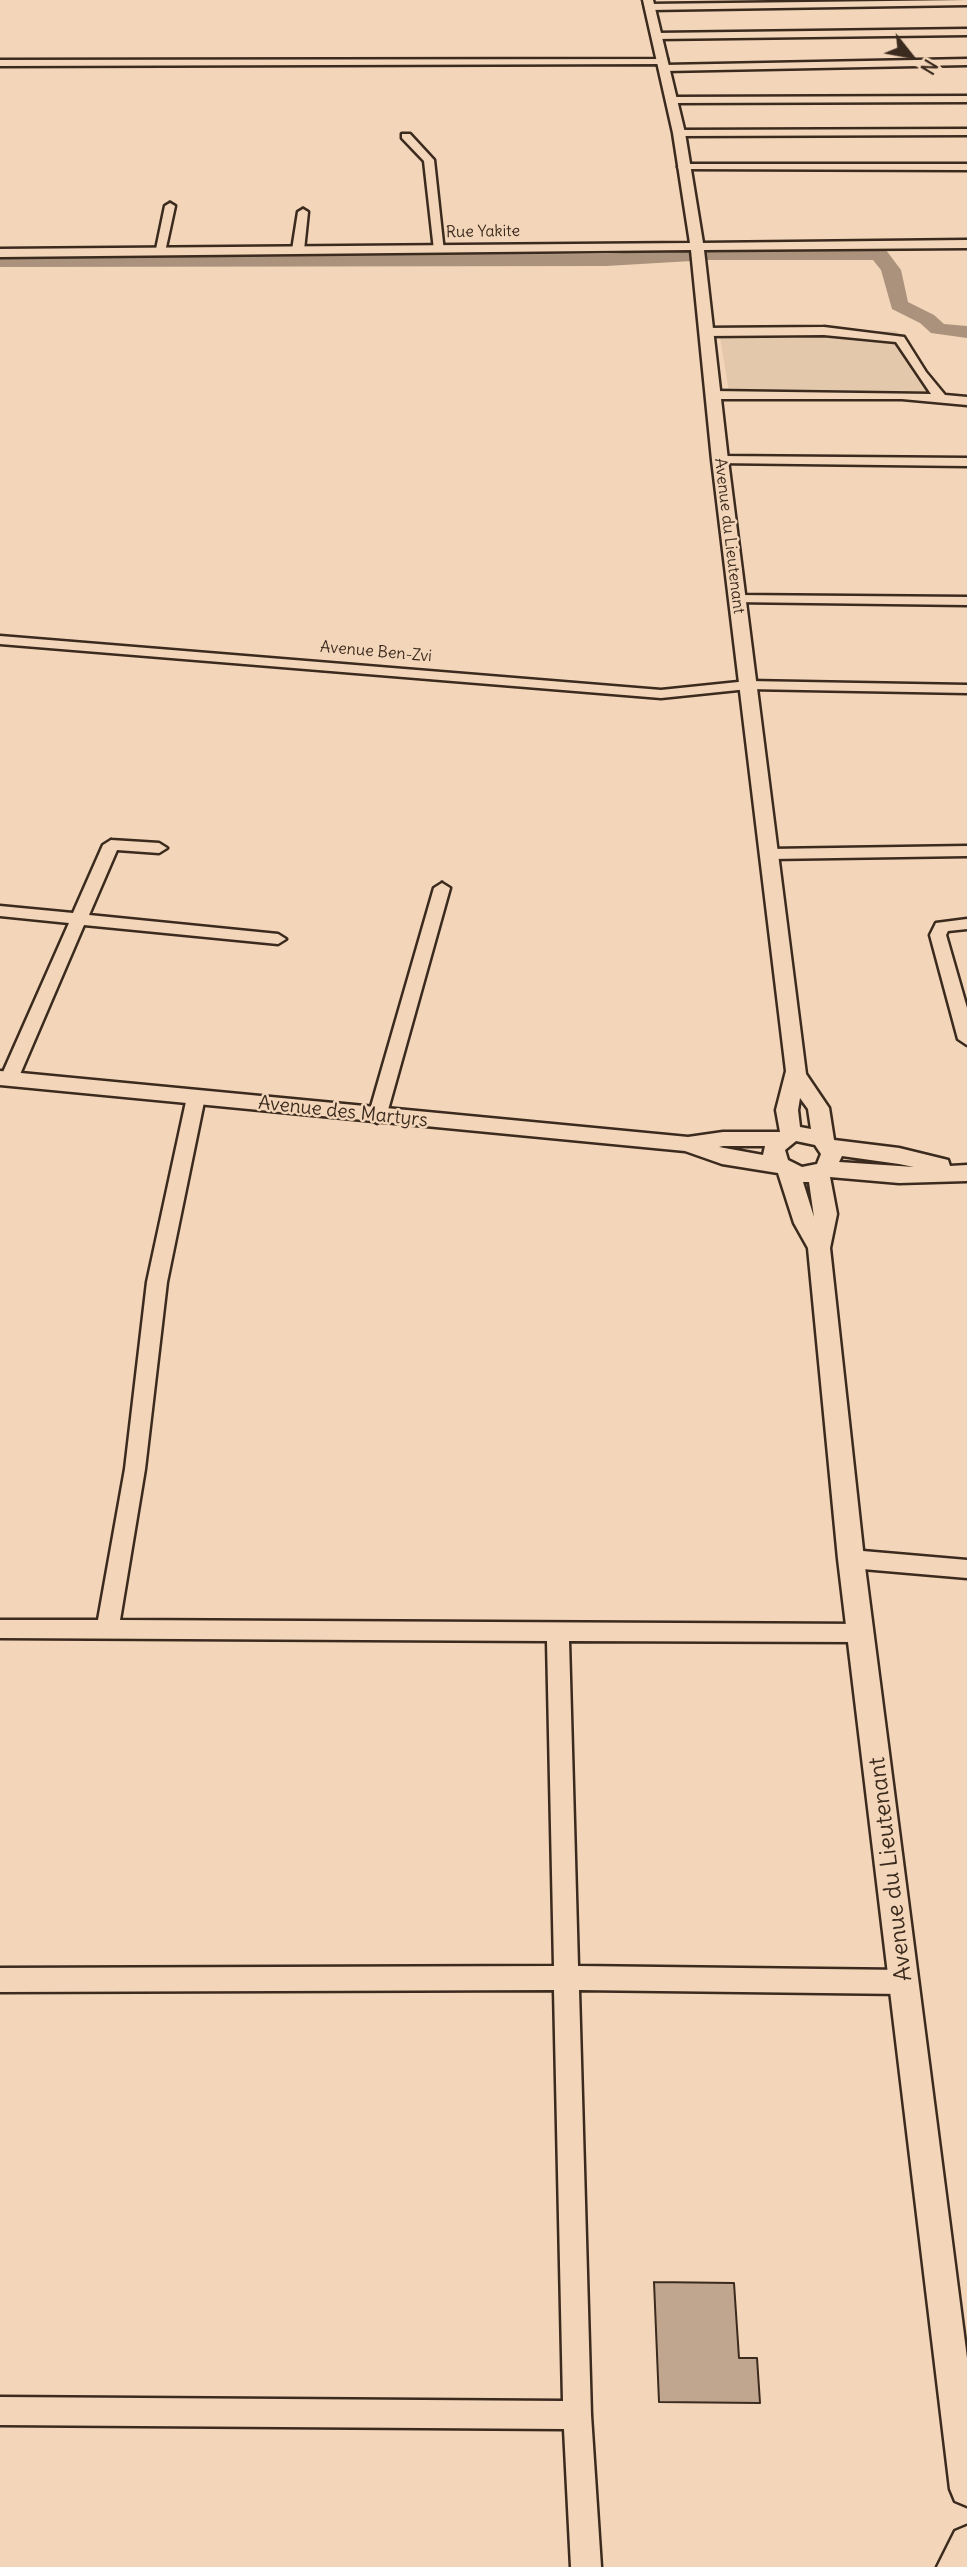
<!DOCTYPE html>
<style>
body{margin:0}
#map{position:relative;width:967px;height:2567px;overflow:hidden;background:#f3d6b9;font-family:Delius,sans-serif}
canvas{display:block}
.north{position:absolute;left:876px;top:21px;width:70px;height:70px;-webkit-text-stroke:5px #f3d6b9;paint-order:stroke;rotate:121deg;font-size:19px;font-weight:700;line-height:28px;text-align:center;color:#3b2a1e}
.north::after{content:'';display:block;margin:auto;width:24px;height:32px;background:#3b2a1e;clip-path:polygon(50% 0,100% 100%,50% 72%,0 100%)}
</style>
<div id="map">
<canvas width="967" height="2567"></canvas>
<div class="north">N</div>
</div>
<script>
const context = document.querySelector('canvas').getContext('2d');
context.lineJoin = 'round';
function fillPath(path, color) { context.fillStyle = color; context.fill(path, 'evenodd'); }
const poly = rows => new Path2D(rows.map(r => 'M' + r).join(''));
function trace(path, color, width, dash) { context.strokeStyle = color; context.lineWidth = width; context.lineCap = dash ? 'butt' : 'round'; context.setLineDash(dash || []); context.stroke(path); }
function write(font, color, halo, rows, align = 'center') {
  context.font = font + ' Delius,sans-serif'; context.lineWidth = 5; context.setLineDash([]); context.textBaseline = 'middle'; context.strokeStyle = halo; context.fillStyle = color; for (const [text, x, y, turn = 0] of rows) {
    context.save(); context.translate(x, y); context.rotate((+turn || 0) * Math.PI / 180); context.textAlign = isNaN(turn) ? turn : align; if (halo) context.strokeText(text, 0, 0); context.fillText(text, 0, 0); context.restore();
  }
}
const built = poly([
 [719,331,896,331,937,392,729,392]
]);
const river = poly([
 [709,248,886,250,901,270,908,302,934,315,944,324,967,326,967,338,931,333,920,323,892,309,881,270,873,260,709,260,606,266,0,267,0,255,606,254,709,248]
]);
const building = poly([
 [654,2282,734,2283,739,2358,757,2358,760,2403,659,2402,654,2282]
]);
const minor = poly([
 [967,0,967,5,650,10,645,7,650,4,967,0],
 [967,29,967,35,657,39,652,36,657,33,967,29],
 [667,59,664,64,0,66,0,60,667,59],
 [967,59,967,65,665,71,660,68,665,65,967,59],
 [967,96,967,102,673,103,668,100,673,97,967,96],
 [967,129,967,135,679,136,674,133,679,130,967,129],
 [402,134,410,134,434,160,444,252,434,250,424,161,402,138,402,134],
 [683,164,967,164,967,170,679,169,678,167,683,164],
 [170,203,175,206,165,252,155,254,165,206,170,203],
 [303,209,308,212,304,250,298,253,292,250,298,212,303,209],
 [824,327,904,337,926,372,945,395,967,397,967,405,902,399,713,399,707,395,713,391,931,394,896,342,824,335,706,336,700,332,706,328,824,327],
 [720,456,967,458,967,466,715,463,714,460,720,456],
 [737,595,967,597,967,605,732,602,732,596,737,595],
 [0,636,661,690,748,681,967,685,967,693,748,689,661,698,0,644,0,636],
 [111,840,159,843,167,848,159,853,117,850,89,915,278,934,286,939,278,944,84,925,18,1079,15,1083,3,1083,0,1079,69,923,0,916,0,906,73,913,103,845,111,840],
 [967,846,967,856,770,859,762,854,770,849,967,846],
 [442,883,450,888,386,1117,377,1123,368,1117,434,888,442,883],
 [967,919,967,929,948,931,946,935,967,1008,967,1045,958,1039,930,935,936,923,967,919],
 [196,1091,205,1097,167,1282,145,1469,120,1620,862,1624,870,1626,873,1633,870,1640,862,1642,569,1641,578,1966,904,1970,913,1974,916,1982,913,1990,904,1994,579,1990,591,2415,601,2567,571,2567,564,2429,0,2425,0,2397,563,2401,554,1990,0,1992,0,1968,554,1966,547,1641,0,1638,0,1620,98,1620,125,1469,147,1282,187,1097,196,1091],
 [851,1550,967,1560,967,1578,851,1568,843,1565,840,1559,843,1553,851,1550]
]);
const major = poly([
 [643,0,653,0,685,133,703,243,967,240,967,248,704,250,728,460,806,1074,829,1108,834,1140,899,1148,948,1160,950,1166,967,1165,967,1181,899,1183,830,1177,837,1214,830,1248,864,1559,967,2358,967,2506,955,2501,950,2489,838,1559,808,1248,794,1223,778,1173,722,1164,685,1151,0,1085,0,1071,688,1137,723,1132,780,1132,776,1110,786,1071,712,460,691,250,0,257,0,249,690,243,673,133,643,0],
 [800,1098,808,1109,811,1129,800,1127,798,1110,800,1098],
 [796,1141,815,1145,821,1154,817,1164,802,1167,788,1160,785,1150,796,1141],
 [723,1146,765,1146,763,1155,719,1147,723,1146],
 [842,1156,899,1164,914,1167,839,1162,842,1156],
 [803,1182,809,1182,814,1217,803,1182],
 [967,2526,967,2567,937,2567,955,2531,967,2526]
]);
const farStreetnames = [
 ["Rue Yakite",483,232,-1],
 ["Avenue du Lieutenant",729,536,83],
 ["Avenue Ben-Zvi",376,652,5]
];
const streetNames = [
 ["Avenue des Martyrs",343,1112,6]
];
const nearStreetnames = [
 ["Avenue du Lieutenant",891,1869,-97]
];
fillPath(built, '#e4c8ac');
fillPath(river, '#aa927c');
fillPath(building, '#c0a68e');
trace(building, '#3b2a1e', 2);
trace(minor, '#3b2a1e', 5);
trace(major, '#3b2a1e', 5);
fillPath(minor, '#f3d6b9');
fillPath(major, '#f3d6b9');
write('16px', '#3b2a1e', '#f3d6b9', farStreetnames);
write('19px', '#3b2a1e', '#f3d6b9', streetNames);
write('23px', '#3b2a1e', '#f3d6b9', nearStreetnames);
</script>
